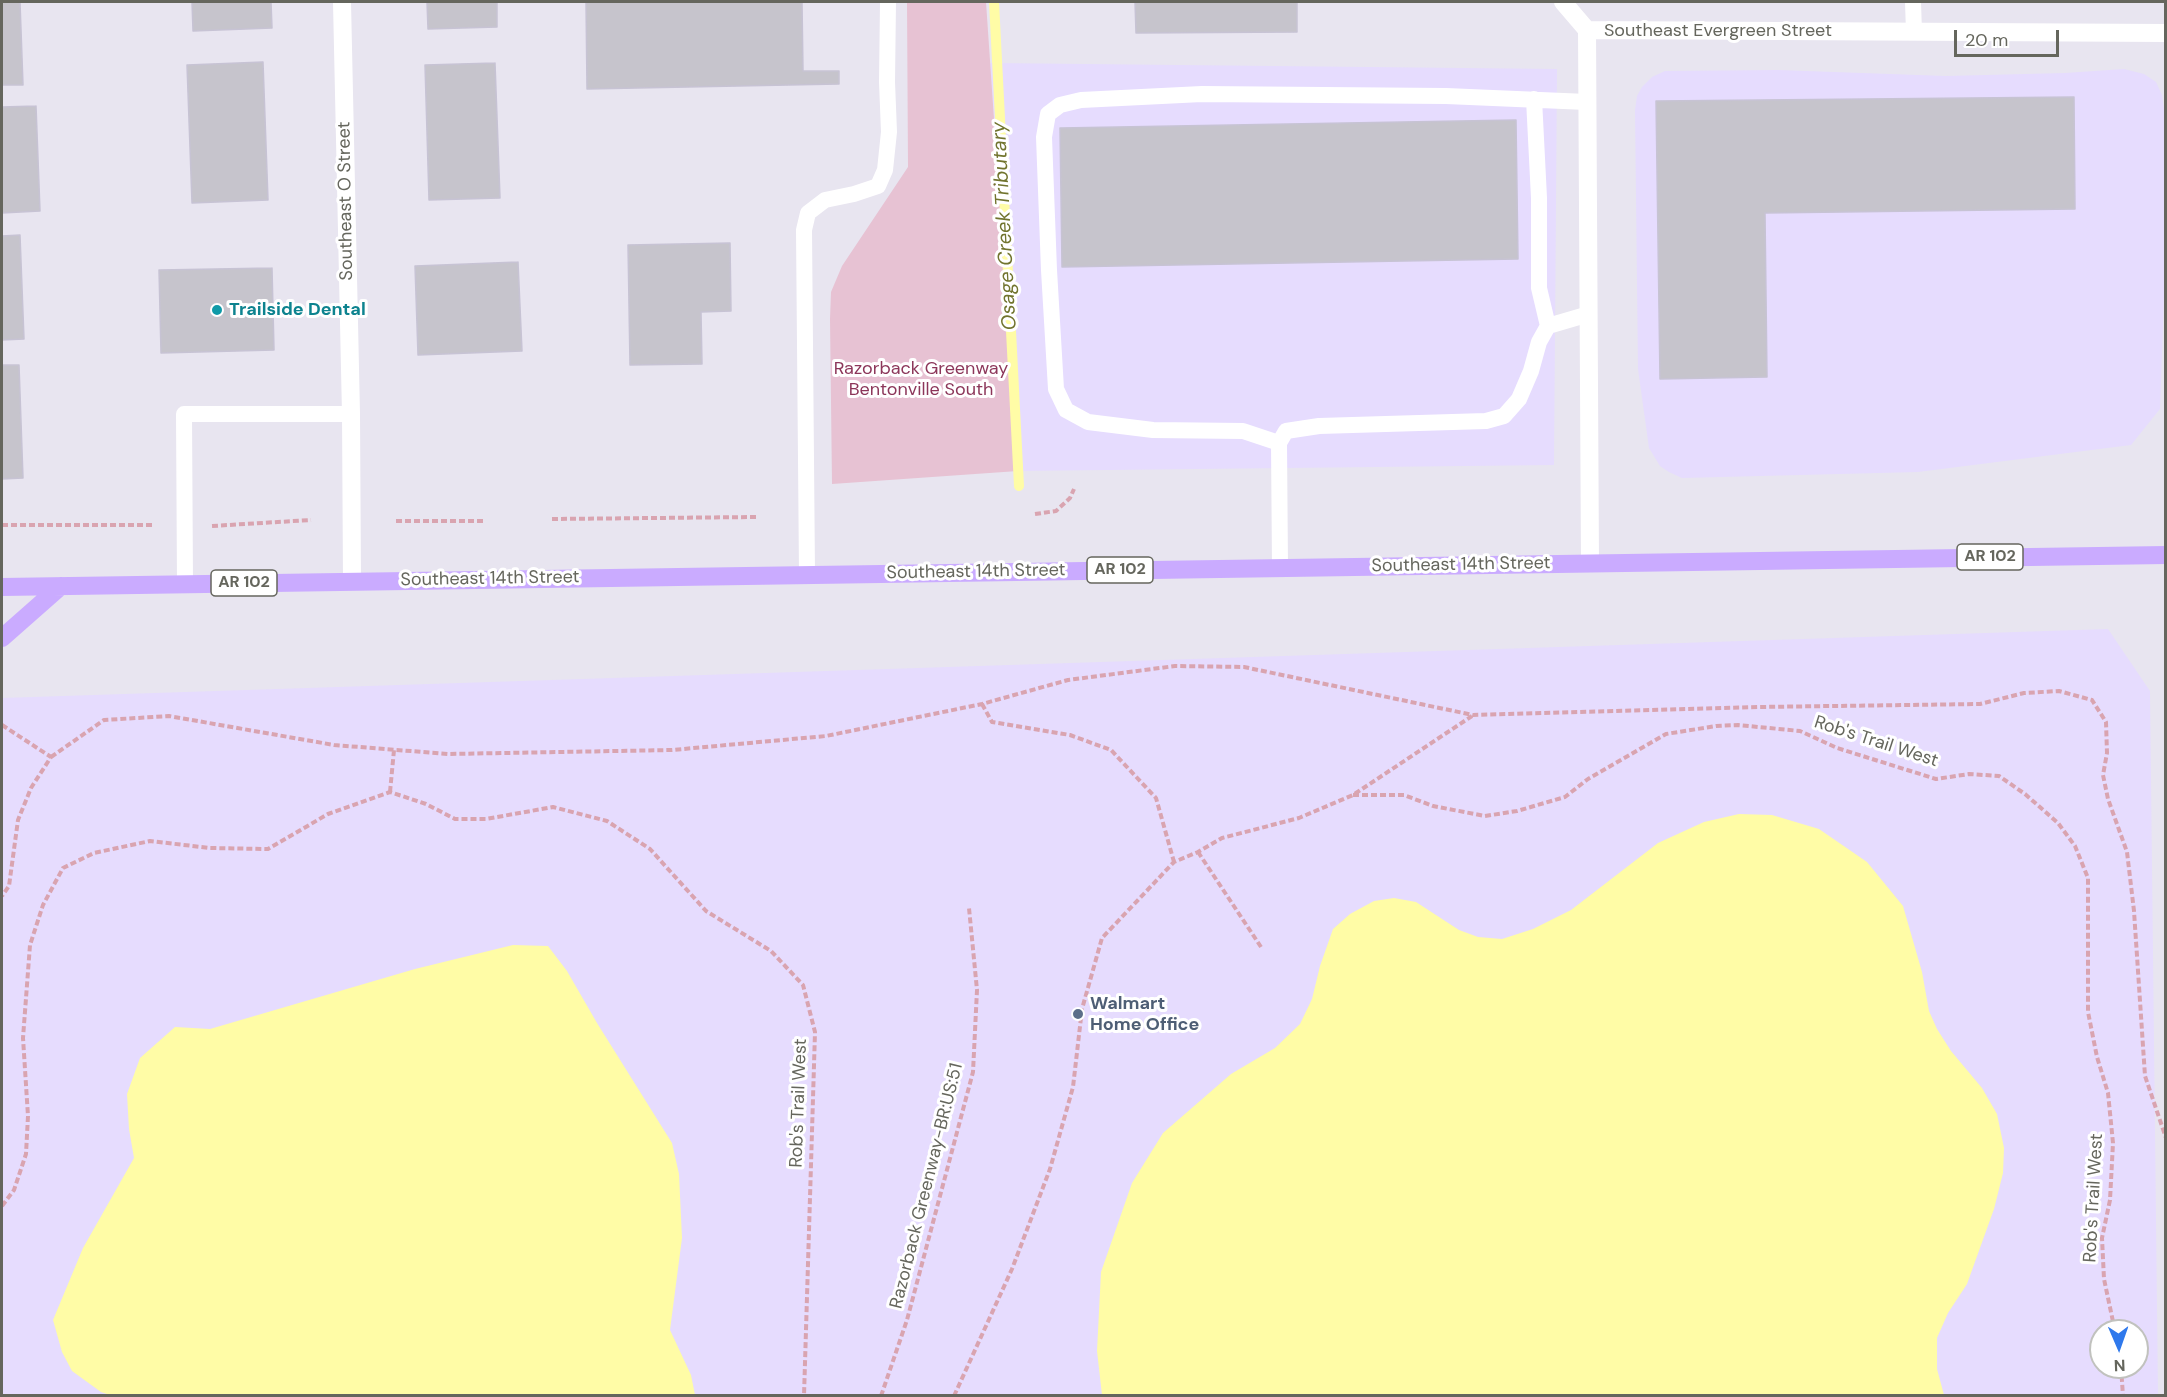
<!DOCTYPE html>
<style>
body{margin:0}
#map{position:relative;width:2167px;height:1397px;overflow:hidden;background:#e8e5f0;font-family:"DM Sans",sans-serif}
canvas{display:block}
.frame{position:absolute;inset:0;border:3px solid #65665d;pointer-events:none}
.north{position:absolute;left:2089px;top:1319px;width:60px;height:60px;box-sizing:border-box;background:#fff;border:2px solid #c1c2be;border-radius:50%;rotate:178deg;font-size:16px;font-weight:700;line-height:24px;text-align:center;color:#65665d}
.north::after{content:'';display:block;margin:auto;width:21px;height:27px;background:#2f79ec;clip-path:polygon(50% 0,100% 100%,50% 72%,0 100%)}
.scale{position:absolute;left:1954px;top:30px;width:105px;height:27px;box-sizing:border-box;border:3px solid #65665d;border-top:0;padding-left:8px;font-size:18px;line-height:21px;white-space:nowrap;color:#65665d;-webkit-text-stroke:4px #fff;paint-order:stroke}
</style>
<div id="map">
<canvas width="2167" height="1397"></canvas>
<div class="frame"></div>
<div class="north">N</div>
<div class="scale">20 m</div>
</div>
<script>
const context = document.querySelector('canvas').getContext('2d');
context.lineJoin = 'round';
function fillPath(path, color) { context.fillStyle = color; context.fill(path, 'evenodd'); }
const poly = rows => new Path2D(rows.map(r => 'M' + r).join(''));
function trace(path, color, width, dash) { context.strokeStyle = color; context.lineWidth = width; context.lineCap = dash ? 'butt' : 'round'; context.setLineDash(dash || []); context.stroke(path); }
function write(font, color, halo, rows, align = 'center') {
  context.font = font + ' "DM Sans",sans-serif'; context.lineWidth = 6; context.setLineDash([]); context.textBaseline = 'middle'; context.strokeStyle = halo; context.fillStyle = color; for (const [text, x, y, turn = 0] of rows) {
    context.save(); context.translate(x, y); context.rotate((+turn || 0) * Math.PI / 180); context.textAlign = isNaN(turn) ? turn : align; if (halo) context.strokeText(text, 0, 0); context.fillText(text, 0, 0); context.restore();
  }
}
const commercial = poly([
 [990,63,1557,69,1554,465,1018,471],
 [2124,69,2144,74,2156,82,2162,95,2164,109,2165,267,2160,409,2131,445,1918,472,1682,478,1669,472,1660,466,1649,448,1638,369,1635,110,1637,96,1642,87,1652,77,1665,71,1778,70,1946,76,2065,73],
 [2108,629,2150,691,2158,1395,2,1395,2,698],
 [2101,1331,2137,1331,2137,1367,2101,1367]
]);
const green = poly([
 [907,2,986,2,1018,471,832,484,830,319,831,292,842,266,908,167]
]);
const water = poly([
 [1739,814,1772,815,1819,829,1867,862,1903,906,1922,972,1929,1011,1937,1029,1951,1051,1982,1088,1997,1114,2004,1148,2003,1173,1994,1209,1967,1284,1948,1313,1937,1338,1937,1369,1944,1395,1102,1395,1097,1351,1101,1272,1132,1183,1163,1133,1231,1074,1275,1048,1300,1024,1312,999,1320,966,1333,929,1350,914,1374,901,1394,898,1416,902,1459,930,1478,937,1502,939,1533,929,1571,910,1658,843,1704,822],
 [513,945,548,946,567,971,597,1023,672,1143,679,1174,682,1238,670,1330,691,1375,695,1395,274,1394,113,1396,101,1392,72,1371,62,1352,53,1320,83,1248,134,1158,129,1129,127,1094,140,1058,175,1027,210,1029,415,969]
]);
const stream = poly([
 [994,2,1019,486]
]);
const building = poly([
 [2,2,20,2,23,85,2,85,2,2],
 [192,2,271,2,272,28,193,31,192,2],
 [427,2,497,2,497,27,428,29,427,2],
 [586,2,802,2,803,71,839,71,839,84,587,89,586,2],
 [1135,2,1297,2,1297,32,1136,33,1135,2],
 [263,62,268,200,192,203,187,65,263,62],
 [495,63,500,198,429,200,425,65,495,63],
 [2074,97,2075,209,1765,213,1767,377,1660,379,1656,101,2074,97],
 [36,106,40,211,2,213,2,107,36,106],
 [1516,120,1518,259,1062,267,1060,128,1516,120],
 [20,235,24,339,2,340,2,236,20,235],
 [730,243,731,311,701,312,702,364,630,365,628,245,730,243],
 [518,262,522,351,418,355,415,266,518,262],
 [272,268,274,350,161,353,159,270,272,268],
 [2,365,19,365,23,478,2,479,2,365]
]);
const path = poly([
 [1035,514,1056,511,1070,498,1074,489],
 [552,519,756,517],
 [396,521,483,521],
 [2,525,152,525],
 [212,526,311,520],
 [982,704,992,722,1070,735,1111,750,1156,798,1174,862],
 [2,725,51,757,31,788,18,820,9,886,2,896],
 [51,757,104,720,169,716,334,745,448,754,672,750,826,736,982,704,1068,680,1175,666,1244,667,1473,715,1758,707,1980,704,2024,693,2059,691,2092,700,2106,722,2107,753,2103,775,2108,799,2127,852,2134,911,2145,1076,2166,1138],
 [390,792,394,750],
 [1353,795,1404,795,1433,806,1485,816,1517,811,1565,797,1588,779,1666,734,1716,726,1738,725,1800,731,1837,748,1936,779,1969,774,1999,776,2025,794,2058,823,2075,846,2088,878,2088,1012,2097,1057,2108,1093,2113,1143,2110,1200,2102,1238,2104,1279,2115,1331],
 [1198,852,1261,947],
 [2,1206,14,1190,26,1154,28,1116,23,1038,30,945,43,905,63,868,94,853,150,841,210,848,268,849,328,814,390,792,426,804,455,819,486,819,553,807,607,821,650,849,706,911,771,951,803,985,815,1032,804,1396],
 [2121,1367,2123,1396],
 [881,1396,907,1320,973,1072,977,990,969,908],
 [954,1396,1012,1269,1050,1169,1073,1087,1082,1009,1102,938,1174,862,1198,852,1222,838,1299,818,1353,795,1472,716]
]);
const service = poly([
 [1913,2,1914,32],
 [1534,99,1539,198,1539,288,1548,326],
 [1279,443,1243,431,1153,430,1088,422,1066,410,1056,389,1049,270,1044,137,1048,114,1060,105,1081,100,1202,94,1446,96,1587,102],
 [1280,568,1279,443,1286,431,1319,426,1486,421,1504,416,1519,399,1531,371,1539,342,1548,326,1589,314],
 [807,574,804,230,808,213,825,200,854,194,878,186,885,170,889,132,887,82,888,2],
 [185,584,184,414,351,414]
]);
const minor = poly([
 [342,2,351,414,352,581],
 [1563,2,1587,30],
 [1590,563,1587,30,2166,33]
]);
const primary = poly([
 [2,587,2166,555],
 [2,638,61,586]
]);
const markers = [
 [217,310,6,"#0f9aa8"],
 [1078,1014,6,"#5c6f8a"]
];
const shields = [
 [1990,557,66],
 [1120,570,66],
 [244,583,66]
];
const shieldNames = [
 ["AR 102",1990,557],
 ["AR 102",1120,570],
 ["AR 102",244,583]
];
const streetNames = [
 ["Southeast Evergreen Street",1718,31],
 ["Southeast O Street",346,201,-91],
 ["Southeast 14th Street",1461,565,-1],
 ["Southeast 14th Street",976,572,-1],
 ["Southeast 14th Street",490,579,-1],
 ["Rob's Trail West",1876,742,18],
 ["Rob's Trail West",799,1103,-88],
 ["Razorback Greenway-BR:US:51",927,1186,-76],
 ["Rob's Trail West",2094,1198,-87]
];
const cultureNames = [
 ["Trailside Dental",229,310]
];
const parkNames = [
 ["Razorback Greenway",921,369],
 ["Bentonville South",921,390]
];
const serviceNames = [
 ["Walmart",1090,1004],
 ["Home Office",1090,1025]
];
const waterNames = [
 ["Osage Creek Tributary",1005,226,-93]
];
fillPath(commercial, '#e6dcfe');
fillPath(green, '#e7c2d3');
fillPath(water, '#fffca6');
trace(stream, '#fffca6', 10);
fillPath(building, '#c6c4cc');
trace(building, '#c7c3d4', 1.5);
trace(path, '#d9a4b0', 4, [6, 3]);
trace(service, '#fff', 16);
trace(minor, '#fff', 18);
trace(primary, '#caabff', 18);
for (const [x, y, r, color] of markers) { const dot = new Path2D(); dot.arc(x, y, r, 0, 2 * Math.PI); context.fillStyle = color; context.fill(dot); trace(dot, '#fff', 2); }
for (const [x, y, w] of shields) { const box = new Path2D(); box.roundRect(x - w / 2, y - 13, w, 26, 4.5); context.fillStyle = '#fff'; context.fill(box); trace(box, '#65665d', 1.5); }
write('bold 16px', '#65665d', null, shieldNames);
write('18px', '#65665d', '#fff', streetNames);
write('bold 18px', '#0d838f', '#fff', cultureNames, 'left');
write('18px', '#8c365a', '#fff', parkNames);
write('bold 18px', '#4e5e75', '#fff', serviceNames, 'left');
write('italic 20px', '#71742e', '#fff', waterNames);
</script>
